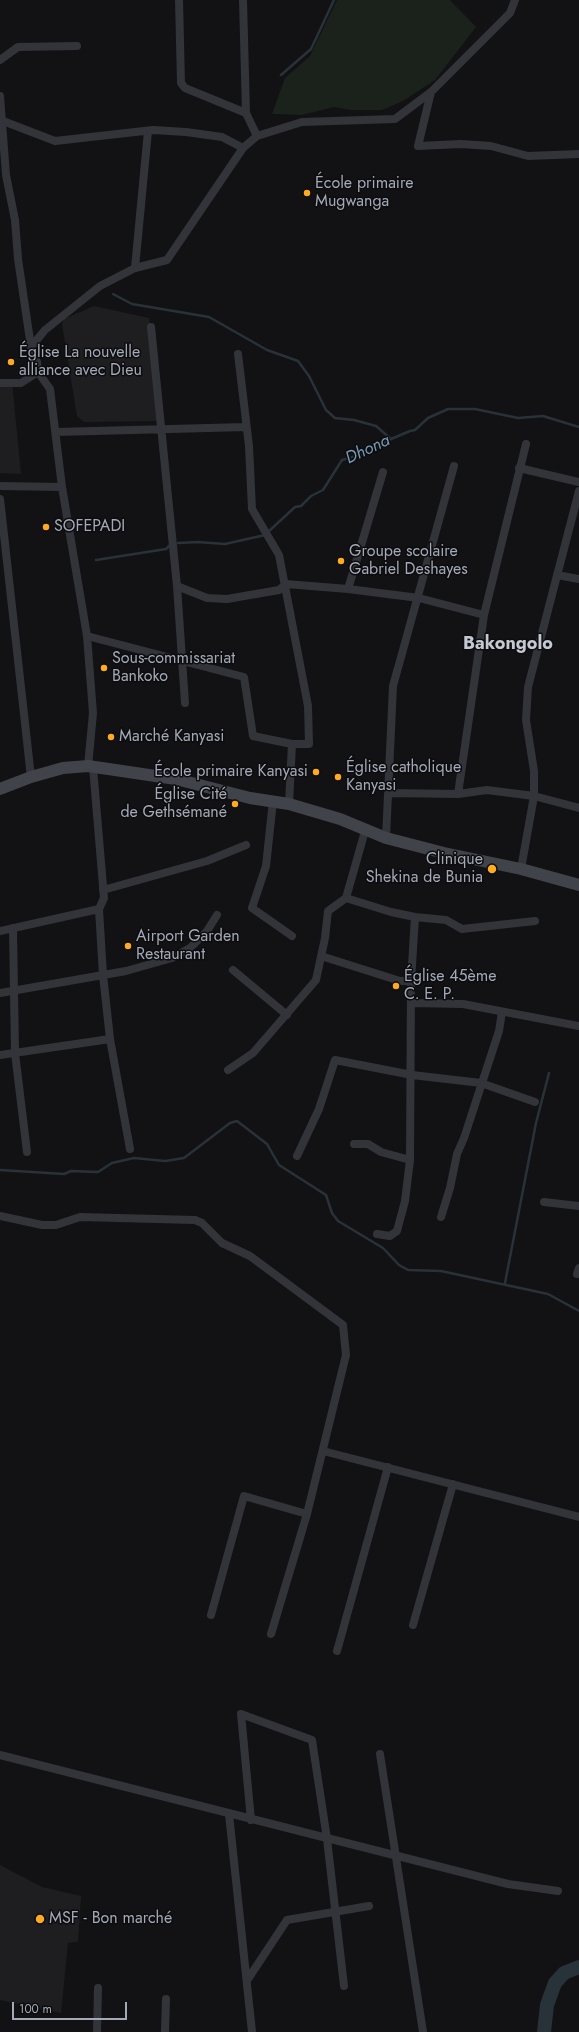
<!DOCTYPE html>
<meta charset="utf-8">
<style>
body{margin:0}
#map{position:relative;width:579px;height:2032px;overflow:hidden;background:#121214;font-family:Jost,sans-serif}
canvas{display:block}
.scale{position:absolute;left:12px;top:2002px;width:115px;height:18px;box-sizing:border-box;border:2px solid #a3a9b6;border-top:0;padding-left:5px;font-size:12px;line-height:14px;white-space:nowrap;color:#a3a9b6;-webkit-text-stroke:3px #0d0d0f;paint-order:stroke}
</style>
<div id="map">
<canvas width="579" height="2032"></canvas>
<div class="scale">100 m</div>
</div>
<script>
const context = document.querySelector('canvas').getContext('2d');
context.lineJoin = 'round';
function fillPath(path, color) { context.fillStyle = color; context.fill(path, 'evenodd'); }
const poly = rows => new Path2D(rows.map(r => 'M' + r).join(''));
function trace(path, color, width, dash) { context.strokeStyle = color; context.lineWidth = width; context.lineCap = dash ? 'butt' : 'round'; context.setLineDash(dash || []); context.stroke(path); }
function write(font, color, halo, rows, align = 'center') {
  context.font = font + ' Jost,sans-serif'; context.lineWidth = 3; context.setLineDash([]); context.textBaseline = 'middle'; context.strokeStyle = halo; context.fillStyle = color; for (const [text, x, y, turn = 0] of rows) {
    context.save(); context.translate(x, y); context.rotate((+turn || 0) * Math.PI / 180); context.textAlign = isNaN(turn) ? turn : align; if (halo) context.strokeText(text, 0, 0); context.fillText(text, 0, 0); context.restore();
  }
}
const built = poly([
 [94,306,149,318,160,415,157,421,84,422,77,416,62,324,64,319],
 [0,381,12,382,21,474,0,473],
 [0,1865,42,1887,81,1896,78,1942,68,1943,61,2013,0,2000]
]);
const green = poly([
 [337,0,450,0,476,27,435,80,403,101,382,110,352,110,334,107,302,115,272,114,285,78,310,56]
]);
const stream = poly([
 [281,75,311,49,334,0],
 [113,294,132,304,209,317,267,350,298,361,309,376,326,410,335,418,354,420,376,426,391,439],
 [268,532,295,507,301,506,311,496,323,490,342,460,370,452,391,439,410,431,415,430,428,418,448,409,475,409,518,418,543,416,579,427],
 [178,543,198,542,225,544,265,535],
 [96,560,166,549,170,545],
 [0,1170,64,1174,71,1171,98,1172,112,1163,134,1158,165,1161,184,1158,230,1123,237,1121,267,1144,279,1165,326,1195,332,1213,338,1221,383,1248,399,1265,408,1270,441,1271,548,1294,579,1311],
 [505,1283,536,1123,549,1073]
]);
const river = poly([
 [544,2032,547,2005,555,1983,564,1973,579,1967]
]);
const street = poly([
 [179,0,181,83,185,88,246,113],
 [243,0,246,113,257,136],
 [0,60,18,47,77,46],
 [431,92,418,146,461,144,491,146,528,156,579,154],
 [0,96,6,175,15,220,18,259,31,347,37,362,38,372,50,389,62,487,87,636,93,713,88,766],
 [3,121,55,141,153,130,186,132,222,137,243,148],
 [135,268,148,131],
 [151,327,177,586,185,703],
 [31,347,45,330,100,286,135,268,167,260,243,148,257,136,302,122,395,119,431,92,510,13,515,0],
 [238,354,249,446,252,509,279,555,308,706,309,744,292,744,289,804],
 [0,383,21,383,38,372],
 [56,432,246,427],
 [519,468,579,482],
 [0,486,62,487],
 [0,499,31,777],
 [557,575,579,579],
 [177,586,207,598,227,599,279,590,286,584,348,589,419,598,484,615],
 [348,589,383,472],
 [87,636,244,677,253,736,292,744],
 [389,793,458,794,487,790,534,796,579,808],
 [458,794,484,615,526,444],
 [273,801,266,866,252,908,292,936],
 [386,838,393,686,454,466],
 [521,869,534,796,534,771,526,720,528,687,579,491],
 [103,890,207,861,246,845],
 [346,898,391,912,415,917,446,920,462,929,535,921],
 [99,909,103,975,110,1039,130,1149],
 [13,928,15,1053,27,1152],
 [0,931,99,909,104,898,93,767],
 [321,956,400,981,411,981],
 [233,970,287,1015],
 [0,993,126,971,172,958,190,948,207,931,217,915],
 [411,1003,463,1004,579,1026],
 [0,1055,110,1039],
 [228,1070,253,1053,316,980,325,938,328,911,346,898,365,831],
 [354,1144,368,1144,381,1152,410,1160],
 [297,1156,319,1109,335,1060,412,1075,481,1083,535,1102],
 [544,1202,579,1206],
 [0,1216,42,1225,56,1225,80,1217,195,1220,202,1223,222,1243,250,1256,343,1325,346,1355,307,1514,271,1634],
 [441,1217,450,1188,457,1154,464,1138,499,1031,502,1012],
 [377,1234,390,1236,397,1231,405,1201,410,1160,411,981,415,917],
 [577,1274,579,1268],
 [323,1451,579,1517],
 [211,1615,244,1496,307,1514],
 [413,1625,453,1484],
 [337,1651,388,1467],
 [380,1754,423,2032],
 [0,1755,508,1884,558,1891],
 [229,1814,252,2032],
 [251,1820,241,1714,312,1740,327,1839,344,1986],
 [248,1979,287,1920,369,1906],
 [97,2032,98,1988],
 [165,2032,166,1999]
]);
const secondary = poly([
 [0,789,31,777,63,768,88,766,176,779,250,798,289,804,340,819,386,838,444,853,521,869,579,885]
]);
const markers = [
 [307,193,4,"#feab21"],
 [11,362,4,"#feab21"],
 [46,527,4,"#feab21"],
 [341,561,4,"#feab21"],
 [104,668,4,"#feab21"],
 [111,737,4,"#feab21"],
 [316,772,4,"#feab21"],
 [338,777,4,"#feab21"],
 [235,804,4,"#feab21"],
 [492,869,5,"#feab21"],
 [128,946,4,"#feab21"],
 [396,986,4,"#feab21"],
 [40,1919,5,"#feab21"]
];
const poiNames = [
 ["École primaire",315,184],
 ["Mugwanga",315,202],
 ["Église La nouvelle",19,353],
 ["alliance avec Dieu",19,371],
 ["SOFEPADI",54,527],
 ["Groupe scolaire",349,552],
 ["Gabriel Deshayes",349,570],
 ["Sous-commissariat",112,659],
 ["Bankoko",112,677],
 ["Marché Kanyasi",119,737],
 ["Église catholique",346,768],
 ["Kanyasi",346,786],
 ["École primaire Kanyasi",308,772,"right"],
 ["Église Cité",227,795,"right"],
 ["de Gethsémané",227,813,"right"],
 ["Clinique",483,860,"right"],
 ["Shekina de Bunia",483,878,"right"],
 ["Airport Garden",136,937],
 ["Restaurant",136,955],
 ["Église 45ème",404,977],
 ["C. E. P.",404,995],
 ["MSF - Bon marché",49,1919]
];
const waterNames = [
 ["Dhona",368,450,-25]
];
const quarterNames = [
 ["Bakongolo",508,645]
];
fillPath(built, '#1e1e21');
fillPath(green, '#1a221b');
trace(stream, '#283239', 2.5);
trace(river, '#283239', 14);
trace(street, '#333439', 8);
trace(secondary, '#41434a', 12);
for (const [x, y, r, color] of markers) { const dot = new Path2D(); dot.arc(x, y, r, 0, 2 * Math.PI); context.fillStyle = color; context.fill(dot); trace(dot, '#0d0d0f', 1.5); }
write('16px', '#a3a9b6', '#0d0d0f', poiNames, 'left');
write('italic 17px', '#779ab4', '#0d0d0f', waterNames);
write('bold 18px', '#c4c8d1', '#0d0d0f', quarterNames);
</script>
